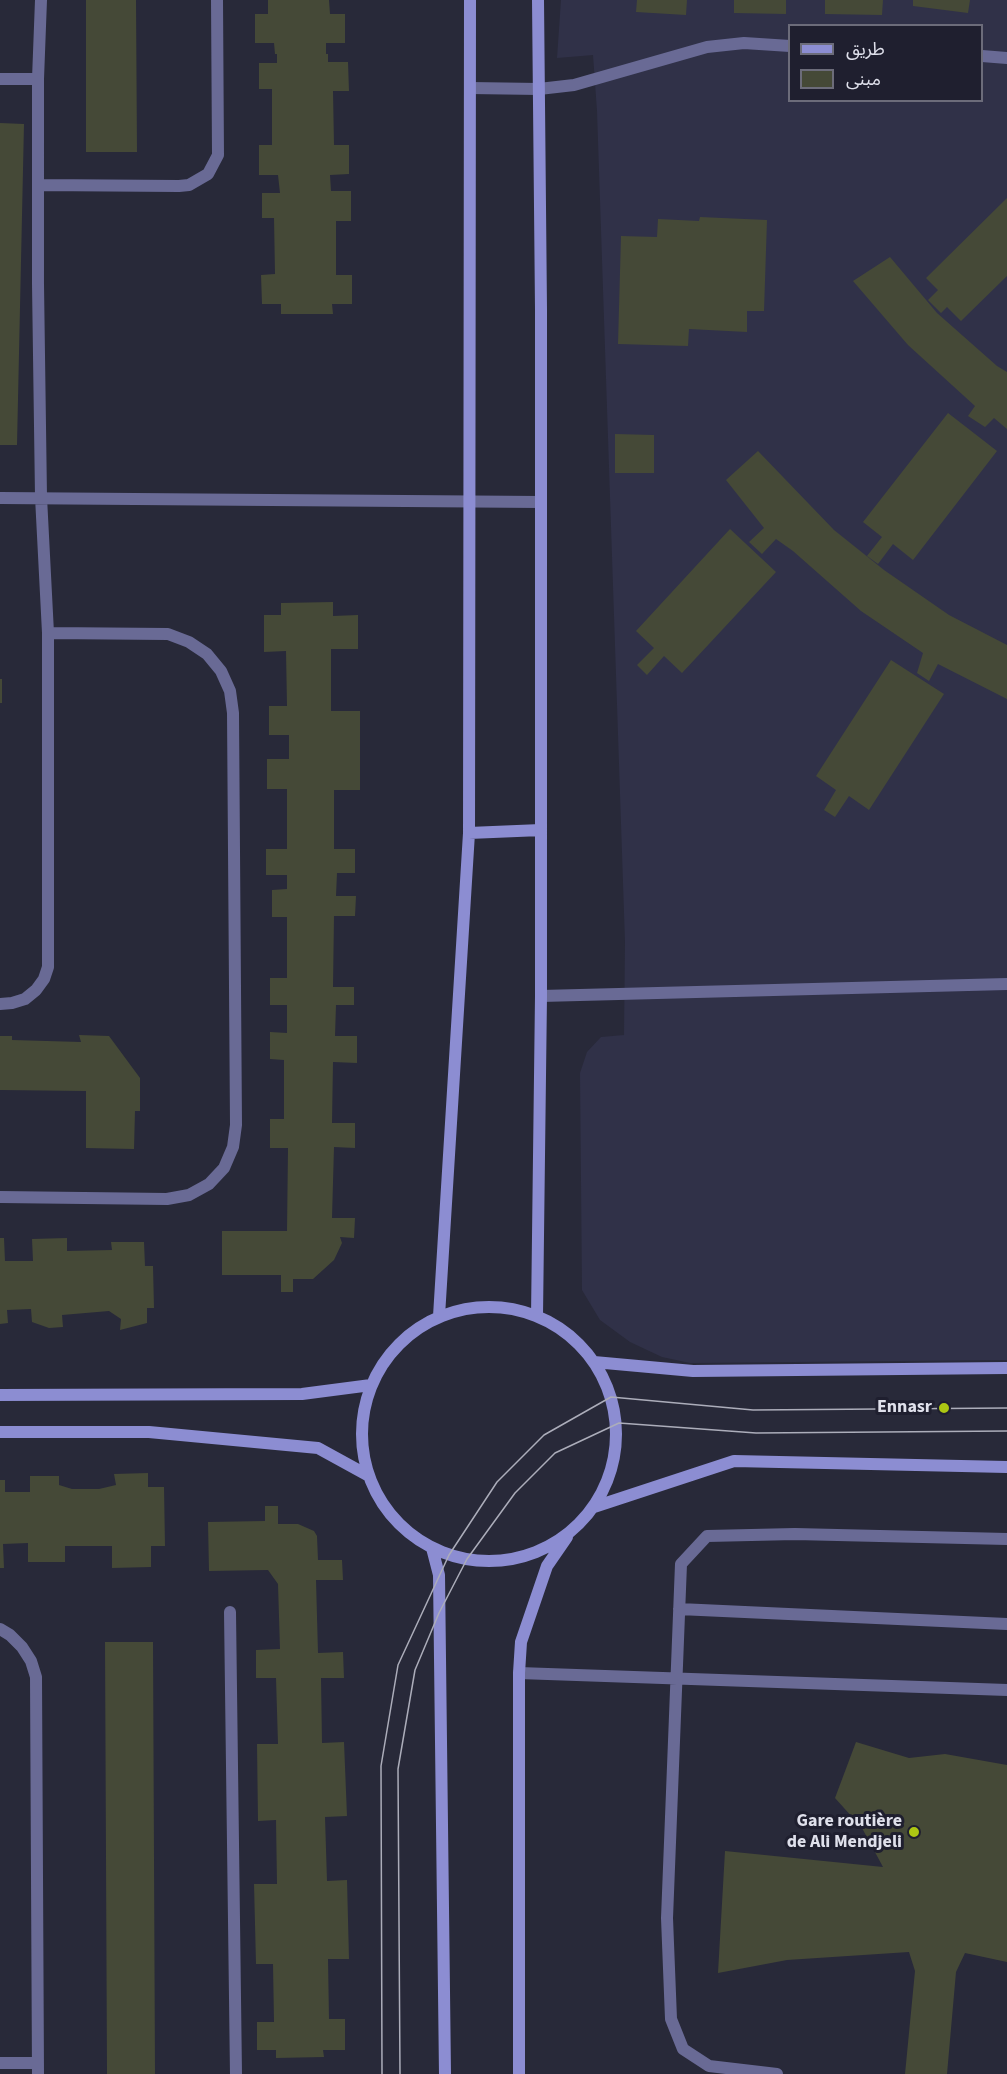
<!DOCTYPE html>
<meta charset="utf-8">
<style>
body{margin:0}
#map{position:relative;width:1007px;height:2074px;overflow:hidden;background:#282939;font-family:"Source Sans 3","Noto Sans Arabic",sans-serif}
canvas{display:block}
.legend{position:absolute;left:788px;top:24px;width:195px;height:78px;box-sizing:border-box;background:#1f1f2f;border:2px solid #6c6c7a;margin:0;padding:8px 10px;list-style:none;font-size:18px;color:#dfe0eb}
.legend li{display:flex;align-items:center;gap:12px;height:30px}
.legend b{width:30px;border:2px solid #6c6c7a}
</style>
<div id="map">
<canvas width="1007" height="2074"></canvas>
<ul class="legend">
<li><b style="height:8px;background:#8c8dd2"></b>طريق</li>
<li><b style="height:16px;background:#454937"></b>مبنى</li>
</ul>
</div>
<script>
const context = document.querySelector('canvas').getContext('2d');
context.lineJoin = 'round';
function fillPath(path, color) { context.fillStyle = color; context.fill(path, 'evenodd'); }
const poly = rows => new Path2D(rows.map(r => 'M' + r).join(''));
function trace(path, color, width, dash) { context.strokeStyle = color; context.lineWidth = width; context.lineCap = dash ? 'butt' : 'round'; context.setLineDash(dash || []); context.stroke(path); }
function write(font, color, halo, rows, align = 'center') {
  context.font = font + ' "Source Sans 3",sans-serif'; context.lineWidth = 6; context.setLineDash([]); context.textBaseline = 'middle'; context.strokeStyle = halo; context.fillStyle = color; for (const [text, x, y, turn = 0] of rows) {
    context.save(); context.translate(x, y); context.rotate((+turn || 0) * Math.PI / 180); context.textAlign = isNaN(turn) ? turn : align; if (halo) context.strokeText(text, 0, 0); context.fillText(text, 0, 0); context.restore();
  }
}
const built = poly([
 [561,0,1007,0,1007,1360,690,1363,662,1357,630,1342,600,1320,582,1290,580,1073,587,1052,601,1037,624,1035,625,942,597,111,593,55,557,58],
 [790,26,982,26,982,100,790,100]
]);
const building = poly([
 [86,0,136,0,137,152,86,152],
 [268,0,329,0,330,14,345,14,345,43,326,43,326,54,328,54,328,62,348,62,349,91,333,91,334,145,349,145,349,174,330,175,331,191,351,191,351,221,336,221,336,275,352,275,352,304,332,304,333,314,281,314,281,304,262,304,261,275,275,274,274,218,262,218,262,193,280,193,278,175,259,175,259,145,272,145,272,89,259,89,259,63,277,63,277,54,275,54,274,43,255,43,255,14,268,14],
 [637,0,687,0,686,15,636,12],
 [734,0,786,0,786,14,734,13],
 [825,0,883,0,882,15,825,14],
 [913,0,970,0,968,13,913,6],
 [0,123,24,124,17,445,0,445],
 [1007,198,1007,276,961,321,947,307,941,313,928,300,938,290,926,278],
 [700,217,767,220,764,311,747,311,747,332,689,329,688,346,618,344,621,236,657,237,658,219,699,221],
 [890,257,937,313,997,366,1007,372,1007,429,994,418,985,427,968,416,975,406,908,345,853,281],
 [948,413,997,451,913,560,893,544,878,564,867,556,882,537,863,522],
 [615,434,654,435,654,473,615,473],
 [758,451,834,530,884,570,949,615,1007,645,1007,699,938,664,929,681,917,673,923,653,861,611,793,551,776,539,762,554,749,542,764,528,726,480],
 [730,529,776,572,682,673,664,656,647,675,637,665,654,648,636,631],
 [333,602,333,616,358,615,358,649,331,649,331,711,360,711,360,790,334,790,334,849,355,849,355,873,337,873,336,896,356,896,355,916,334,916,333,987,354,987,354,1005,336,1005,335,1036,357,1036,357,1063,333,1062,332,1123,355,1123,355,1148,334,1147,332,1218,355,1218,354,1238,340,1237,342,1243,334,1260,313,1279,293,1279,293,1292,281,1292,281,1275,222,1275,222,1231,287,1231,288,1148,270,1148,270,1119,284,1119,284,1060,270,1059,270,1032,287,1033,287,1005,270,1005,270,978,287,978,287,917,272,917,272,890,287,889,287,875,266,875,266,849,287,849,287,789,267,789,267,759,289,759,289,735,269,735,269,706,287,706,286,651,264,652,264,615,281,615,281,603],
 [891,660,944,694,869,810,849,796,835,817,824,810,836,790,816,776],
 [0,679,2,679,2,703,0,703],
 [79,1035,109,1036,140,1078,140,1111,135,1111,134,1149,86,1148,86,1091,0,1090,0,1036,12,1036,12,1040,81,1042],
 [0,1238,4,1238,5,1261,33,1261,32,1239,67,1238,67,1251,112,1250,111,1242,144,1242,145,1266,153,1266,154,1308,147,1308,147,1323,120,1330,121,1319,109,1311,62,1315,63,1327,49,1328,32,1322,31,1309,7,1310,8,1323,0,1324],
 [148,1473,148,1487,164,1487,165,1546,151,1546,151,1567,112,1568,112,1546,65,1546,65,1562,28,1562,28,1543,3,1544,4,1568,0,1568,0,1480,5,1480,5,1492,30,1492,30,1476,59,1476,59,1485,72,1489,99,1489,116,1485,114,1474],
 [265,1506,278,1506,278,1524,298,1524,314,1531,317,1536,318,1560,342,1560,343,1580,316,1580,318,1653,343,1652,344,1678,321,1678,322,1743,344,1742,347,1816,325,1817,327,1881,347,1880,349,1959,328,1959,329,2019,345,2019,345,2050,323,2050,324,2057,276,2058,276,2050,257,2050,257,2022,274,2022,273,1964,256,1964,254,1884,277,1884,276,1820,258,1821,257,1744,278,1744,276,1678,256,1678,256,1650,280,1649,278,1584,268,1570,209,1571,208,1522,265,1521],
 [105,1642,153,1642,155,2074,107,2074],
 [856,1742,909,1758,945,1754,1007,1765,1007,1962,965,1953,956,1972,947,2074,905,2074,915,1971,909,1952,787,1960,718,1973,725,1851,883,1867,862,1828,835,1798]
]);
const lane = poly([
 [982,56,1007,58],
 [470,88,539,89,574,85,707,47,744,43,790,46],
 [541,996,1007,984],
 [679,1609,1007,1624],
 [519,1673,1007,1690],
 [777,2074,709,2066,683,2049,671,2019,667,1918,681,1564,707,1536,795,1534,1007,1539]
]);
const street = poly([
 [0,79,38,79],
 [38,185,179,186,189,185,208,174,218,155,217,0],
 [0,498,541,502],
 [0,1004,12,1003,25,999,36,990,44,979,48,967,48,633,41,497,38,284,38,79,41,0],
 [0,1197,167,1199,189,1195,209,1184,224,1168,233,1147,236,1125,233,713,230,691,221,671,207,654,189,642,168,634,48,633],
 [230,1612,236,2074],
 [0,1629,10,1635,22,1647,31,1661,36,1677,38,2074],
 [0,2063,38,2063]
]);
const secondary = poly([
 [469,833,541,830],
 '362 1434a127 127 0 1 1 254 0a127 127 0 1 1-254 0Z',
 [439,1316,469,833,470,0],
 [537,1316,541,996,541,310,538,0],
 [594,1362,693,1371,1007,1368],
 [0,1395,302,1394,371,1385],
 [0,1432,149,1432,318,1448,369,1476],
 [594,1507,734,1461,1007,1467],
 [432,1548,439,1575,445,2074],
 [519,2074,519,1673,521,1642,547,1566,567,1537]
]);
const tram = poly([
 [382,2074,381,1766,398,1665,449,1555,497,1482,544,1435,611,1397,753,1410,1007,1408],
 [400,2074,398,1769,415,1670,439,1613,467,1559,515,1493,555,1453,619,1423,756,1433,1007,1431]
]);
const markers = [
 [944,1408,6,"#acc613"],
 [914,1832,6,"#acc613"]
];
const poiNames = [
 ["Ennasr",932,1408],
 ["Gare routière",902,1822],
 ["de Ali Mendjeli",902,1843]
];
fillPath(built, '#303148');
fillPath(building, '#454937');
trace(lane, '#696a95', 12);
trace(street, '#696a95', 12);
trace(secondary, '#8c8dd2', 12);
trace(tram, '#acadba', 1.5);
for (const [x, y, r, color] of markers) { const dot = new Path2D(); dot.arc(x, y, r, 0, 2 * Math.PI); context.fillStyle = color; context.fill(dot); trace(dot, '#1f1f2f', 2); }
write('bold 18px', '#dfe0eb', '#1f1f2f', poiNames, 'right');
</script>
